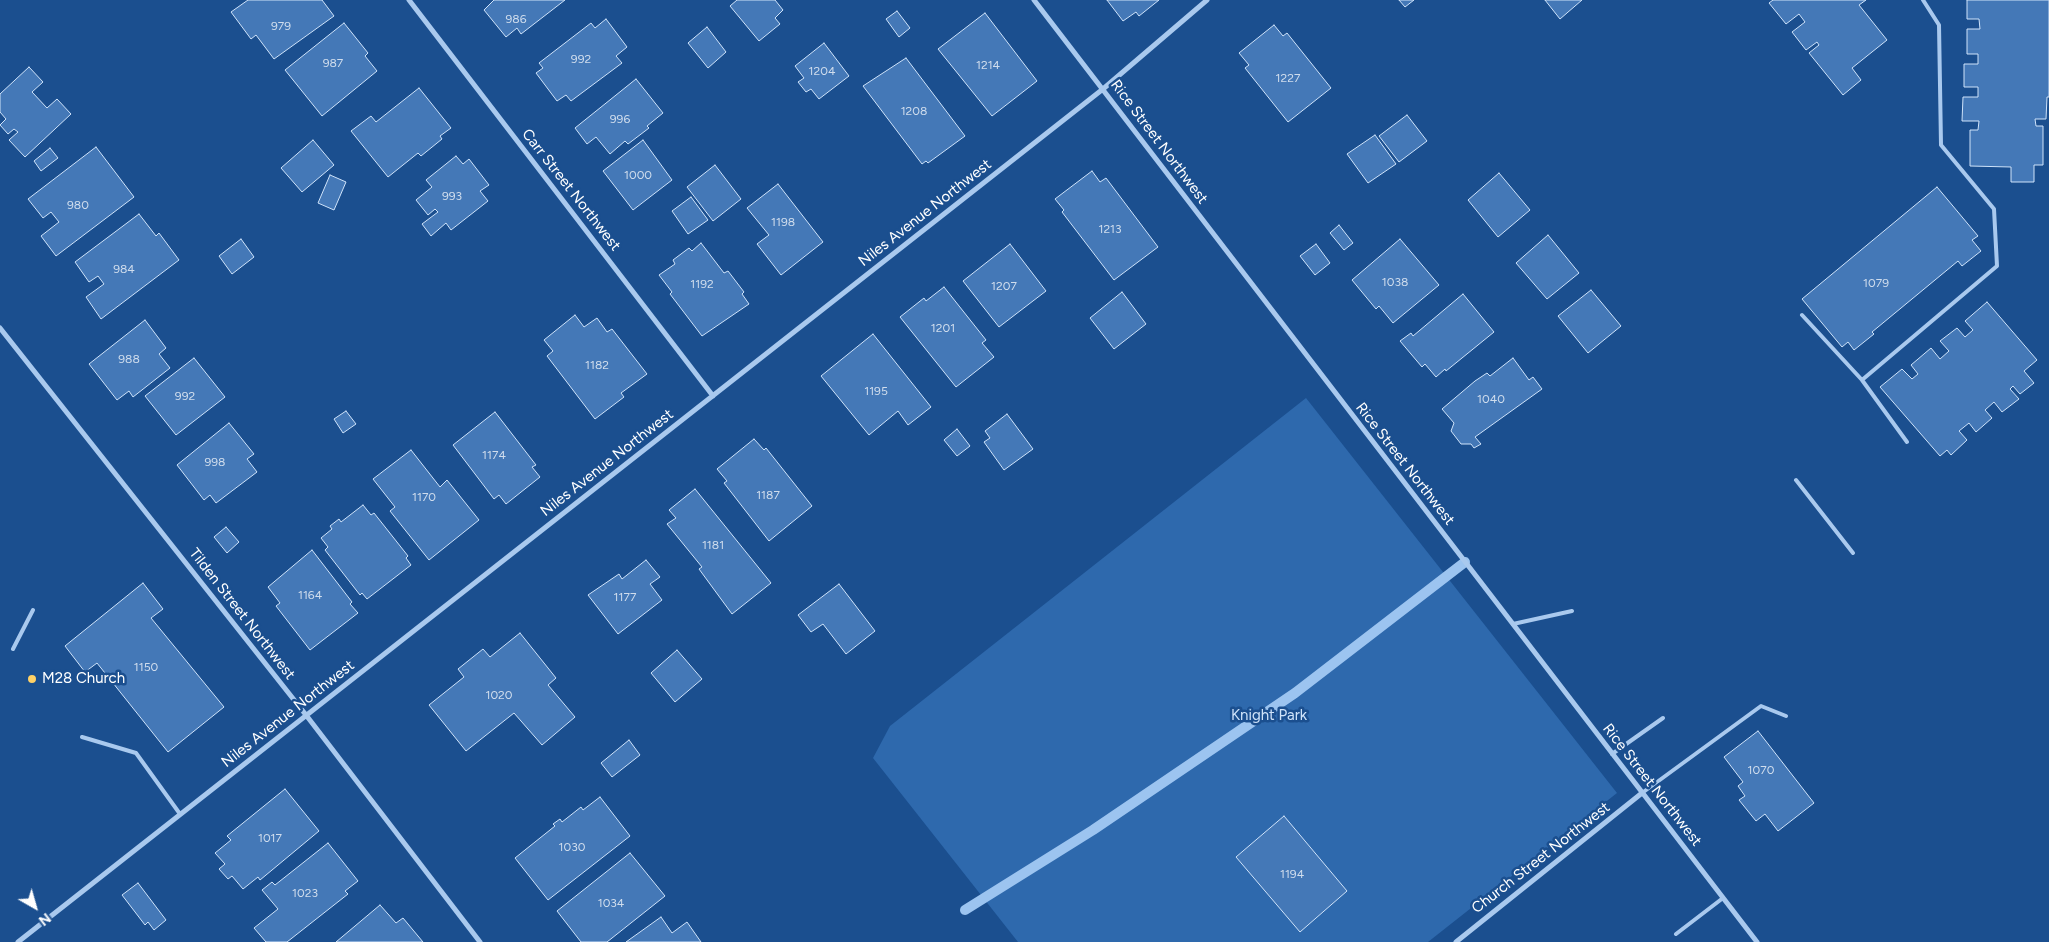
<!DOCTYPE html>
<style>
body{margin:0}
#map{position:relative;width:2049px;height:942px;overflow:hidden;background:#1b4f8f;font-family:Figtree,sans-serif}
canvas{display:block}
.north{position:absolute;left:10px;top:882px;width:50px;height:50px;-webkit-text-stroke:4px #1b4f8f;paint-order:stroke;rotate:142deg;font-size:14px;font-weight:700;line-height:20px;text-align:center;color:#fff}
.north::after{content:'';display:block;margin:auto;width:18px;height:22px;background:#fff;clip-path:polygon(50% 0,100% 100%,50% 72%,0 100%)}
</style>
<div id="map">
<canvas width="2049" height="942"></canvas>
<div class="north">N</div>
</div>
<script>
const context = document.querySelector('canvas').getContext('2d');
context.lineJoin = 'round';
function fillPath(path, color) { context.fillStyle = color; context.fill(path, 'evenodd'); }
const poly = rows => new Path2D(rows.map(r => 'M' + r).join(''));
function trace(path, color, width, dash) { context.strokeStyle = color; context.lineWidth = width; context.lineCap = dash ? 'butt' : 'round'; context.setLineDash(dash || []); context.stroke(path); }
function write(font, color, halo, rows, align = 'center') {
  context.font = font + ' Figtree,sans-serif'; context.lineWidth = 5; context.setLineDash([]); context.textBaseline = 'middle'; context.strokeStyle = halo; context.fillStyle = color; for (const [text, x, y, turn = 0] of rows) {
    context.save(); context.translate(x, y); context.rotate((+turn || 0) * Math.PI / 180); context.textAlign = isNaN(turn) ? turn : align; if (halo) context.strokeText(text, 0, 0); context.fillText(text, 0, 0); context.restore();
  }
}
const green = poly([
 [1306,398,1617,793,1428,942,1018,942,873,758,890,726]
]);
const stream = poly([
 [965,910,1093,830,1295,693,1465,562]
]);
const building = poly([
 [248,0,322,0,334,16,274,59,256,35,251,39,231,12,248,0],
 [494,0,565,0,521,34,517,28,506,37,484,10,494,0],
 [737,0,775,0,783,10,775,18,780,24,759,41,730,6,737,0],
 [1107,0,1159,0,1139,16,1136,12,1123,21,1107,0],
 [1399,0,1414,0,1405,7,1399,0],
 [1545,0,1582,0,1560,19,1545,0],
 [1773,0,1866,0,1859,5,1887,40,1852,68,1861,80,1843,95,1809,53,1819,45,1817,42,1806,50,1792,32,1805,22,1799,14,1786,24,1769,3,1773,0],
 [1967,0,2049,0,2049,97,2047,97,2046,119,2035,119,2036,126,2043,126,2043,165,2034,165,2034,182,2011,182,2011,167,1970,166,1970,130,1978,130,1979,121,1962,121,1963,97,1978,97,1978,87,1964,87,1964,64,1978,64,1978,54,1967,54,1967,29,1980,29,1979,19,1967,19,1967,0],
 [897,11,910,28,899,37,886,19,897,11],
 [985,13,1037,81,992,116,938,49,985,13],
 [606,19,627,47,616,56,622,63,571,101,566,95,557,101,536,73,543,68,539,63,591,23,595,28,606,19],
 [344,23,368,53,365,56,377,71,322,116,285,70,344,23],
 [1274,25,1283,36,1287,33,1331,88,1288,122,1245,68,1249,65,1239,53,1274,25],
 [707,27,726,52,708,68,688,43,707,27],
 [824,43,849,76,819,99,811,89,806,92,798,82,804,78,795,66,824,43],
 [906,58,965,136,928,163,926,161,922,164,863,86,906,58],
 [29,67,43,82,32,92,47,108,57,99,71,114,25,157,9,140,18,132,14,129,8,134,0,125,6,119,0,112,0,94,29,67],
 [636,79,663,113,647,126,649,128,628,144,625,141,610,154,596,137,587,144,575,128,636,79],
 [419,88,451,128,440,136,442,139,421,156,418,153,388,177,351,131,371,116,376,122,419,88],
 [1407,115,1427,141,1399,162,1379,136,1407,115],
 [1375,135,1396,164,1368,183,1347,154,1375,135],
 [313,140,334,165,302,192,281,168,313,140],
 [643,140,672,180,633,210,603,171,643,140],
 [96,147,134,197,56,256,41,236,59,222,51,212,43,218,28,199,96,147],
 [50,148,58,158,41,171,34,161,50,148],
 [456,156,463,164,469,159,489,185,480,191,488,201,451,230,446,223,431,236,422,224,438,212,435,209,428,215,416,200,432,187,426,180,456,156],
 [715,165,741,199,713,221,687,187,715,165],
 [1092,171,1100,182,1106,178,1158,247,1114,280,1062,212,1064,210,1055,199,1092,171],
 [1499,173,1530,210,1498,237,1468,200,1499,173],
 [330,175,346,182,334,210,318,203,330,175],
 [778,184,823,242,781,275,757,244,769,235,747,208,778,184],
 [1937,187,1978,236,1972,240,1981,251,1962,266,1958,261,1872,332,1874,334,1854,350,1848,342,1842,347,1802,299,1937,187],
 [691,197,708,220,688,234,672,211,691,197],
 [139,214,156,236,159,233,179,260,101,319,86,297,104,284,98,276,89,282,75,262,139,214],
 [1339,225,1353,243,1344,250,1330,233,1339,225],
 [1548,235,1579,273,1547,299,1516,263,1548,235],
 [241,239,254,257,232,274,219,256,241,239],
 [1400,239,1439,285,1393,323,1379,306,1376,309,1352,280,1400,239],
 [701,243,724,273,728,271,744,292,742,294,749,304,702,336,670,294,672,292,659,275,675,264,673,260,689,248,692,251,701,243],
 [1010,244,1046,291,999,327,963,281,1010,244],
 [1316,244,1330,263,1315,275,1300,256,1316,244],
 [944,287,986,340,982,343,994,357,956,387,900,317,924,298,926,301,944,287],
 [1591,290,1621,326,1588,353,1558,316,1591,290],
 [1122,292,1146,324,1114,349,1090,318,1122,292],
 [1463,294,1494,332,1446,371,1445,369,1436,377,1425,364,1422,367,1400,341,1411,333,1413,336,1463,294],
 [1987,302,2037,360,2024,371,2034,383,2020,394,2013,386,2010,389,2019,399,2002,412,1994,402,1985,410,1992,418,1976,432,1969,423,1959,431,1967,440,1951,455,1947,450,1940,456,1880,387,1902,369,1912,379,1918,374,1911,365,1931,348,1940,359,1949,351,1940,341,1957,328,1965,337,1973,330,1965,321,1987,302],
 [575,315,584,327,597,318,607,332,612,329,647,374,621,393,624,397,595,419,547,356,553,351,544,340,575,315],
 [145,320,166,348,159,354,170,368,133,397,129,391,117,400,89,364,145,320],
 [873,334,931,407,908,425,898,411,869,435,821,376,873,334],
 [194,358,225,397,176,435,145,396,194,358],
 [1513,358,1529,380,1533,377,1542,389,1475,437,1481,444,1474,448,1471,444,1461,444,1451,431,1454,423,1442,409,1475,381,1487,373,1490,376,1513,358],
 [346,411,356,424,343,433,334,419,346,411],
 [495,412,536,465,532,467,540,477,506,504,499,495,494,499,453,445,495,412],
 [1007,414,1033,449,1004,470,984,442,990,438,985,431,1007,414],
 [229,423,254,454,247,459,257,472,216,503,210,495,204,500,177,465,229,423],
 [957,429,970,446,957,456,944,440,957,429],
 [754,439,764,450,766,448,812,506,769,541,724,483,727,481,717,469,754,439],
 [411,450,440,487,447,480,479,520,429,560,390,511,395,507,373,479,411,450],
 [695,489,771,583,732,614,699,569,702,567,667,524,676,518,669,510,695,489],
 [363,505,371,515,374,513,408,556,406,558,411,565,367,599,362,593,360,595,325,550,328,547,321,538,332,529,330,526,339,519,341,522,363,505],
 [226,527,239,542,227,553,214,537,226,527],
 [312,550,352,602,350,604,358,613,310,650,276,606,280,603,268,587,312,550],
 [646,560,660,577,650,584,662,600,618,634,588,595,619,574,622,579,646,560],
 [143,583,163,609,151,618,224,707,168,752,97,663,85,672,65,646,143,583],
 [839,584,875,631,846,654,823,624,811,632,798,615,839,584],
 [520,633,556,678,548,685,575,717,542,745,514,713,466,751,429,705,464,677,458,669,483,649,490,657,520,633],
 [677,650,702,679,675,702,651,673,677,650],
 [1758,731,1814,803,1778,831,1765,814,1756,821,1739,800,1745,796,1738,786,1743,782,1724,757,1758,731],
 [629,740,640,755,612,777,601,763,629,740],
 [285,789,319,831,260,880,258,877,243,889,232,876,228,879,219,869,225,864,215,853,231,840,227,836,285,789],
 [600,797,630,836,548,900,515,858,555,826,553,824,560,819,562,822,581,807,583,810,600,797],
 [1284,816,1347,891,1300,932,1236,857,1284,816],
 [328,843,358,881,345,891,348,894,287,942,266,942,254,928,278,909,262,890,272,882,275,885,328,843],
 [630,853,665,896,607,942,581,942,557,911,630,853],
 [138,883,166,920,154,930,148,922,145,925,122,895,138,883],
 [380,905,396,923,403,918,423,942,336,942,380,905],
 [661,917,672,933,687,922,701,942,626,942,661,917]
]);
const service = poly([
 [1802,315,1862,380,1997,266,1994,209,1941,145,1939,25,1923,0],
 [1862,380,1907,442],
 [1796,480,1853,553],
 [1513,624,1572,611],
 [13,649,33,610],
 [82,737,136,753,180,814],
 [1612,754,1663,718],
 [1642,793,1761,706,1786,716],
 [1676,934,1723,898]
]);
const minor = poly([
 [409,0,713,396],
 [1034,0,1757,942],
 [0,328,306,715,480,942],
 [18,942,1103,89,1207,0],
 [1456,942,1642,793]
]);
const markers = [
 [32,679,5,"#ffd166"]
];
const numberNames = [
 ["986",516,19],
 ["979",281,26],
 ["992",581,59],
 ["987",333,63],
 ["1214",988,65],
 ["1204",822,71],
 ["1227",1288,78],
 ["1208",914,111],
 ["996",620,119],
 ["1000",638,175],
 ["993",452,196],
 ["980",78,205],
 ["1198",783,222],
 ["1213",1110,229],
 ["984",124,269],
 ["1038",1395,282],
 ["1079",1876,283],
 ["1192",702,284],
 ["1207",1004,286],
 ["1201",943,328],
 ["988",129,359],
 ["1182",597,365],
 ["1195",876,391],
 ["992",185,396],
 ["1040",1491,399],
 ["1174",494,455],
 ["998",215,462],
 ["1187",768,495],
 ["1170",424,497],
 ["1181",713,545],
 ["1164",310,595],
 ["1177",625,597],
 ["1150",146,667],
 ["1020",499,695],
 ["1070",1761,770],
 ["1017",270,838],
 ["1030",572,847],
 ["1194",1292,874],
 ["1023",305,893],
 ["1034",611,903]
];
const streetNames = [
 ["Rice Street Northwest",1159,142,53],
 ["Carr Street Northwest",571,190,52],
 ["Niles Avenue Northwest",925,213,-38],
 ["Niles Avenue Northwest",607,463,-38],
 ["Rice Street Northwest",1405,464,52],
 ["Tilden Street Northwest",242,614,52],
 ["Niles Avenue Northwest",288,714,-38],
 ["Rice Street Northwest",1652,785,52],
 ["Church Street Northwest",1541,858,-38]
];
const poiNames = [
 ["M28 Church",42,679]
];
const parkNames = [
 ["Knight Park",1269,716]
];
fillPath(green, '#2e69ad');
trace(stream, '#9cc4f0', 10);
fillPath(building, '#4478b7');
trace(building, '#cfe3fa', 1);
trace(service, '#a9c9ee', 4);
trace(minor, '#a9c9ee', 5);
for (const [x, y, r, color] of markers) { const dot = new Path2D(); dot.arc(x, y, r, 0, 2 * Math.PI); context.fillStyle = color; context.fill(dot); trace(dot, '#1b4f8f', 2); }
write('12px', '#d0dded', null, numberNames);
write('15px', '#fff', '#1b4f8f', streetNames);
write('15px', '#fff', '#1b4f8f', poiNames, 'left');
write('15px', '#cfe3fa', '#1b4f8f', parkNames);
</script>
